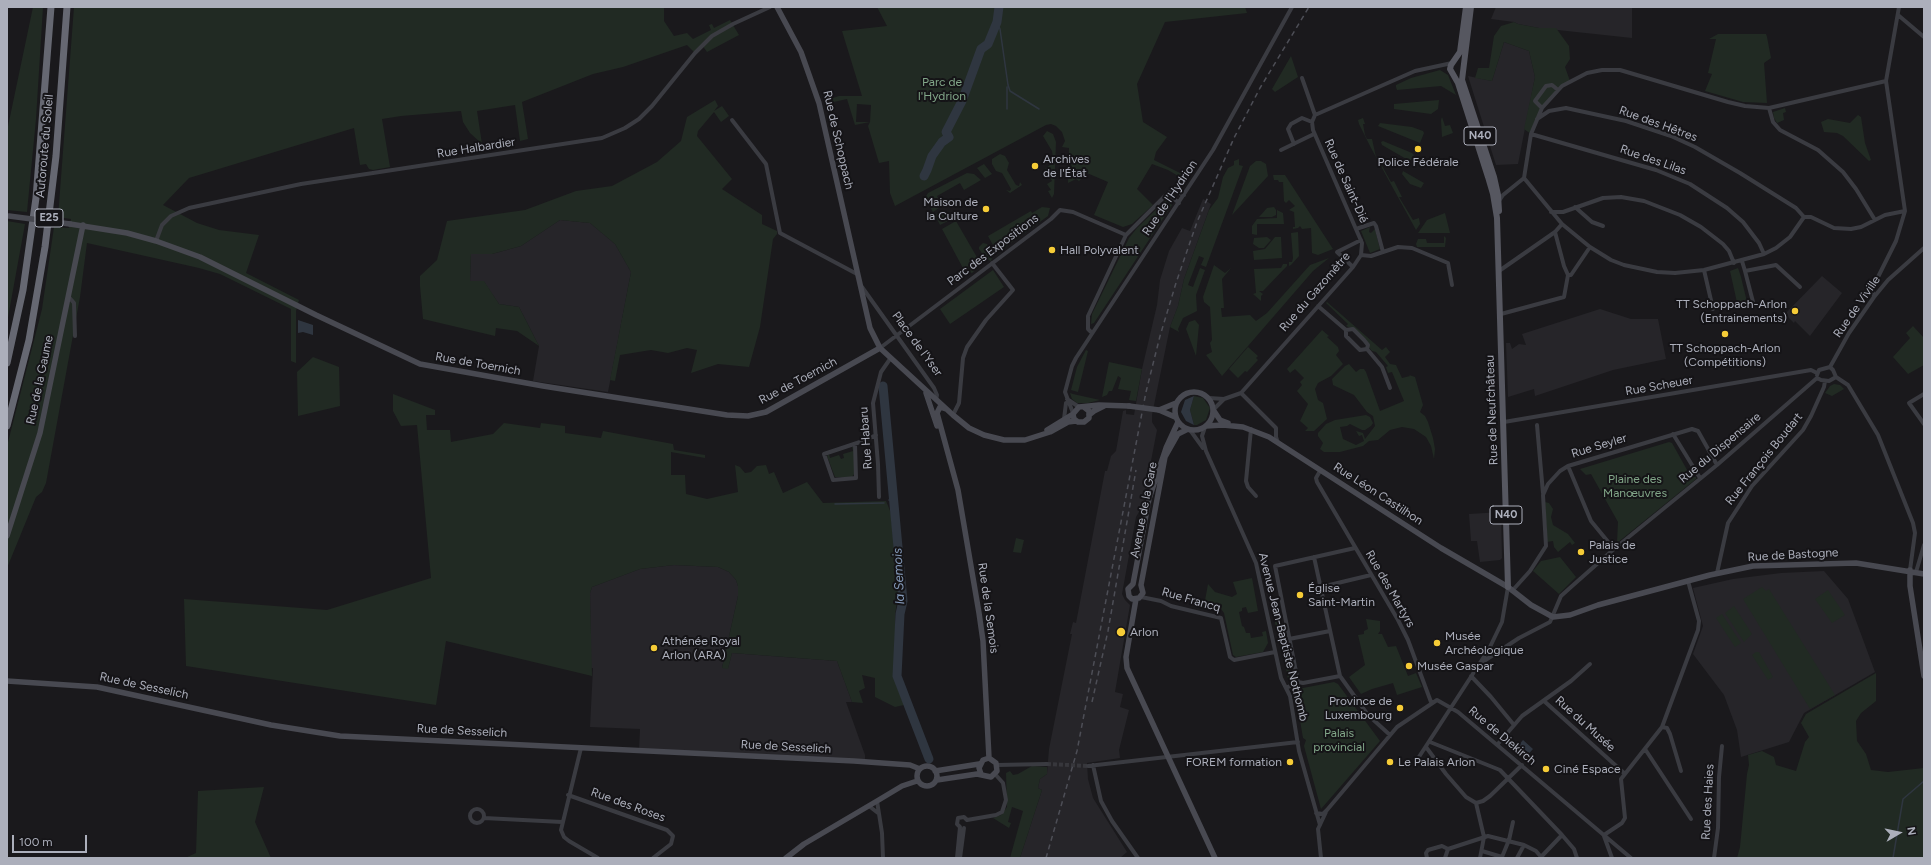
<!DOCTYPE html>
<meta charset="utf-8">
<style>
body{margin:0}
#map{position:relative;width:1931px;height:865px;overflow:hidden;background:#1a191c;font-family:Figtree,sans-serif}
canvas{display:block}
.frame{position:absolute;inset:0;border:8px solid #acafbb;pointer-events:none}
.north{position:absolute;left:1879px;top:813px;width:40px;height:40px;-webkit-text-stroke:3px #151417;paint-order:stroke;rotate:81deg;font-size:11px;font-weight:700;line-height:16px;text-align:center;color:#acafbb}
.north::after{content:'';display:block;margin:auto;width:14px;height:18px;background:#acafbb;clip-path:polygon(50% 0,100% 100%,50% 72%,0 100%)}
.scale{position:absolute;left:12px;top:835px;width:75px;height:18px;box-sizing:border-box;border:2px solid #acafbb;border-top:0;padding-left:5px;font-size:12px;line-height:14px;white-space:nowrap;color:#acafbb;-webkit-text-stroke:3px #151417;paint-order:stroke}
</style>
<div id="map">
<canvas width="1931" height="865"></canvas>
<div class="frame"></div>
<div class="north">N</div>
<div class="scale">100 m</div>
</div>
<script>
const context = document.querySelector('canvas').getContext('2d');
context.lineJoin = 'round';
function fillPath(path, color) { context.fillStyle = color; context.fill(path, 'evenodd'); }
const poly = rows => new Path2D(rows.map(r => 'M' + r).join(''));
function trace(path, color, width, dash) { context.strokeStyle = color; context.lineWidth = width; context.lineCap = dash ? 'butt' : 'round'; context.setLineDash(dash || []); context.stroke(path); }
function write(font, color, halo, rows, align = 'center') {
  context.font = font + ' Figtree,sans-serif'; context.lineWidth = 4; context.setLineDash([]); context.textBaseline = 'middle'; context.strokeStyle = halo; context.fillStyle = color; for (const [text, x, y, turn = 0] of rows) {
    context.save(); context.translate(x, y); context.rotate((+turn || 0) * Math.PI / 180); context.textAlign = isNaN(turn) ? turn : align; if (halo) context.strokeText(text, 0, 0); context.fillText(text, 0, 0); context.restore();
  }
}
const built = poly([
 [1496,7,1632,7,1632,38,1539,28,1518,24,1514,22,1491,19],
 [1504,42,1529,51,1535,77,1518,164,1496,165,1468,76,1492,81],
 [1203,199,1211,204,1184,279,1178,306,1170,327,1152,415,1152,422,1157,430,1151,461,1156,470,1143,505,1136,517,1122,594,1125,600,1130,605,1115,692,1123,694,1120,707,1129,710,1119,750,1120,758,1087,763,1088,779,1093,798,1127,852,1120,858,1020,858,1042,790,1038,788,1040,779,1047,774,1049,749,1072,634,1070,634,1073,622,1076,623,1105,471,1107,471,1111,456,1116,451,1123,411,1126,410,1126,414,1134,415,1142,369,1157,305,1160,280,1169,251,1182,228,1190,231],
 [560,220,590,223,615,244,631,272,608,392,533,381,539,346,519,307,499,304,484,282,470,281,471,254,492,254,521,246],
 [1822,276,1842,293,1810,336,1795,321,1794,323,1785,314],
 [1600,309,1631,319,1658,319,1666,359,1613,370,1535,396,1534,389,1508,397,1506,343,1510,343,1512,349,1519,344,1526,345,1522,334],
 [1501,512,1502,558,1500,560,1480,562,1477,541,1471,541,1469,514],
 [674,565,718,567,729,572,736,580,738,586,738,596,722,668,728,668,732,653,837,661,852,702,846,702,865,755,865,761,639,750,640,729,590,727,593,668,591,668,590,593,592,587,640,569],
 [1824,571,1848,599,1875,672,1804,713,1789,742,1741,757,1737,730,1724,695,1693,654,1703,626,1693,588,1733,579,1781,573]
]);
const green = poly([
 [33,7,43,7,36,119,27,212,7,210,7,131],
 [74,7,664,7,664,21,674,36,687,33,693,39,711,30,709,25,712,24,714,28,730,20,739,35,707,52,702,45,695,53,687,45,623,67,593,74,522,102,528,139,520,141,515,105,477,111,482,144,470,133,463,122,461,111,401,116,382,119,390,167,373,170,369,169,366,164,360,165,354,128,189,178,163,205,197,223,219,230,259,235,246,273,299,300,296,311,296,363,291,361,291,309,220,274,199,268,87,243,80,297,46,483,42,492,36,497,7,568,7,446,42,309,54,227,69,228,71,219,58,217],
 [877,7,1245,7,1247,13,1165,22,1137,84,1143,122,1167,137,1156,152,1154,160,1190,178,1185,180,1168,170,1152,164,1137,189,1153,205,1132,224,1123,227,1094,215,1108,182,1087,173,1079,181,1076,179,1068,183,1069,148,1062,147,1065,141,1062,132,1056,126,1051,124,1046,125,895,206,890,193,889,161,879,163,868,126,870,122,855,125,847,99,825,104,824,101,839,96,862,96,842,31,887,26],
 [857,104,871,105,870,122,856,122],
 [1514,22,1518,24,1539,28,1556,28,1569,46,1570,59,1565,67,1570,81,1542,108,1531,134,1524,129,1535,77,1529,51,1504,42,1492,81,1475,78,1478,68,1489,68,1494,36,1501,26],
 [1718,34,1766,34,1767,37,1771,58,1764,63,1767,103,1743,102,1705,91,1712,74,1708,73,1716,39,1709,39],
 [1291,56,1298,77,1275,92,1272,89],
 [1440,70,1448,75,1456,95,1441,86,1397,90,1396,87,1396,85,1411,78],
 [715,100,718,106,714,111,722,106,729,116,721,122,714,112,698,131,697,136,732,179,722,189,762,215,762,224,777,231,777,234,773,239,760,327,749,367,718,364,691,373,697,350,687,348,668,353,651,350,620,355,615,381,610,380,631,272,615,244,590,223,560,220,521,246,492,254,471,254,470,281,484,281,499,304,519,307,539,346,517,331,496,328,495,336,423,319,420,286,420,276,437,260,447,221,525,210,576,191,612,186,657,162,681,141,687,117],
 [1439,100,1438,109,1431,114,1394,109,1394,104],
 [1785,108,1786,112,1783,113,1784,120,1777,123,1774,118,1773,112],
 [1858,115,1861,117,1865,143,1871,160,1869,161,1843,136,1837,133,1824,132,1821,122,1828,119,1850,123],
 [1442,117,1445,126,1450,125,1453,133,1442,137,1441,120],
 [1363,118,1365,124,1363,124,1365,135,1367,139,1372,139,1376,157,1384,163,1381,164,1391,182,1394,181,1402,197,1399,197,1413,220,1419,218,1420,224,1416,230,1371,148,1359,124,1358,120],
 [1380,123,1412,127,1423,131,1424,133,1420,143,1378,126],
 [1047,131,1053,134,1056,142,1054,194,1052,198,1048,191,1051,190,1047,184,1052,181,1045,169,1050,165,1053,158,1052,151,1043,136],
 [1383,141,1412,153,1414,155,1411,160,1408,160,1382,145,1381,142],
 [1000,154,1005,156,1009,163,1007,170,1016,185,1019,186,1020,182,1022,185,1010,193,1006,190,1010,191,1011,189,1002,173,996,171,992,164,992,159],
 [1239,159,1239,165,1243,166,1206,267,1201,265,1204,258,1199,256,1188,285,1193,287,1200,268,1205,270,1196,295,1197,311,1183,318,1178,329,1179,332,1170,327,1178,306,1184,279,1209,210,1218,198,1223,177,1228,168,1234,165,1234,161],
 [1256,161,1261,161,1266,164,1268,176,1232,215,1250,166],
 [984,164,992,174,985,178,977,168],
 [1403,171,1424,183,1421,188,1410,184,1402,174],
 [967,173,974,174,981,180,964,190,960,183,937,196,942,206,933,212,925,198,928,193],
 [1273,175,1285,175,1333,249,1318,255,1312,253,1311,228,1302,229,1300,226,1298,228,1293,229,1293,227,1295,227,1294,212,1289,210,1295,206,1289,200,1286,203,1284,201,1283,182,1279,182,1278,180,1274,180],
 [1166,200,1172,200,1172,205,1094,323,1091,324,1092,314,1129,238,1137,228],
 [1042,207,1050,208,1048,216,1004,248,999,249,994,247,988,236,1031,211,1032,213],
 [1274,207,1276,210,1276,215,1272,217,1259,217,1267,208],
 [944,210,950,220,940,225,935,215],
 [1277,210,1283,213,1284,224,1257,224,1257,235,1252,234,1252,226,1257,219,1277,218],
 [1445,213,1450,233,1418,233,1427,220],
 [7,221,25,224,7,323],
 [956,221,978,259,977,268,972,273,964,270,942,229],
 [1370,227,1369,232,1371,233,1375,229,1380,249,1370,253,1361,231],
 [1298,232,1299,256,1291,265,1289,266,1289,262,1292,262,1293,258,1291,233],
 [1444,236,1446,238,1445,247,1417,247,1416,244,1418,239,1426,239,1427,243,1444,243],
 [1267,237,1271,240,1264,248,1259,248,1253,244,1254,238],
 [1275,237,1281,237,1282,258,1254,260,1253,251,1265,249],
 [983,243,987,244,993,255,991,261,986,259,979,249,979,247],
 [1329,258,1313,271,1222,376,1206,355,1212,352,1210,343,1212,340,1210,307,1204,302,1203,297,1214,265,1225,273,1231,268,1222,279,1224,308,1221,308,1222,317,1250,315,1256,321,1267,313,1310,265],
 [1283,264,1287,264,1287,266,1263,291,1259,291,1263,294,1261,296,1261,301,1253,294,1256,293,1254,269,1281,268],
 [1738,268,1741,277,1748,306,1738,307,1730,271],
 [993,270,1004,287,950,324,940,309],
 [1327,302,1382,350,1386,347,1390,352,1385,357,1390,364,1396,365,1402,378,1410,376,1409,375,1415,377,1423,405,1420,412,1425,416,1428,422,1433,438,1435,449,1434,459,1431,446,1426,437,1414,429,1402,427,1390,430,1378,440,1369,441,1363,446,1340,452,1324,452,1320,449,1323,443,1318,436,1318,433,1326,424,1335,420,1366,415,1370,417,1373,423,1371,426,1365,430,1362,430,1350,424,1347,426,1340,427,1343,439,1356,445,1364,441,1362,435,1359,436,1356,431,1363,433,1365,439,1375,426,1373,416,1367,412,1354,395,1333,385,1332,379,1345,366,1349,364,1356,372,1360,369,1364,369,1366,372,1380,411,1404,401,1392,372,1388,373,1386,367,1388,366,1376,352,1372,351,1353,329,1346,326,1348,324,1326,303],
 [1195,320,1199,325,1196,356,1186,329,1189,322],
 [1913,326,1924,338,1924,365,1908,374,1893,357,1910,338,1906,333],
 [1322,330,1329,336,1327,337,1338,347,1339,351,1336,355,1343,364,1331,376,1318,383,1315,389,1318,400,1323,403,1327,419,1314,431,1305,431,1308,428,1300,421,1308,404,1297,391,1302,385,1300,382,1304,378,1295,369,1290,373,1287,369],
 [1248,347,1258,356,1256,358,1258,360,1247,372,1245,371,1238,378,1229,369],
 [1086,350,1088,351,1078,392,1071,390,1077,367],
 [313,357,339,367,340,406,298,416,297,372],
 [1109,362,1142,369,1136,401,1129,400,1131,391,1118,389,1121,378,1118,376,1112,391,1109,391,1107,395,1102,397],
 [1834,384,1840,385,1844,389,1832,396,1825,393,1830,386],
 [1070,393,1073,394,1100,400,1088,403,1077,403,1072,399],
 [393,394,435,410,435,415,426,415,427,430,450,430,451,442,493,434,504,423,540,428,541,423,565,426,565,433,601,438,603,431,673,444,674,450,705,455,705,458,671,452,671,475,685,475,686,494,707,499,738,492,735,465,740,467,745,473,751,472,757,466,766,465,769,474,774,472,783,493,807,482,823,503,886,501,891,513,898,594,895,615,896,684,904,705,895,707,875,697,875,678,862,675,865,688,859,691,863,703,852,702,837,661,732,653,728,669,722,668,738,596,738,586,736,580,729,572,718,567,674,565,640,569,592,587,590,593,592,676,446,641,436,705,186,666,184,599,327,610,431,578,417,425,401,426,393,411],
 [1194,396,1203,398,1210,408,1206,420,1197,425,1194,425,1190,410],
 [1669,442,1672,443,1691,477,1696,477,1696,479,1617,543,1618,522,1591,474,1586,475,1580,469],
 [852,447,854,447,855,473,851,478,835,477,827,456,829,454,830,458,839,455,841,459,844,458,843,454,853,451],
 [1545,502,1549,503,1553,509,1551,517,1553,525,1568,534,1575,543,1572,545,1570,542,1558,552,1554,547,1553,541,1547,542],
 [1016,538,1024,540,1021,553,1013,552],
 [1560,557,1576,577,1559,594,1533,571,1541,561],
 [1264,566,1270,566,1274,590,1271,591,1271,595,1269,595],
 [1252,578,1258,611,1248,613,1246,607,1242,608,1242,611,1239,612,1242,626,1244,627,1246,633,1250,633,1251,638,1263,636,1262,632,1266,631,1268,643,1263,652,1236,657,1233,655,1224,613,1221,609,1204,606,1208,584,1215,592,1232,597,1237,594,1233,582],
 [1762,587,1766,591,1769,589,1835,695,1810,709,1743,599],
 [1828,590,1845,615,1832,623,1815,599],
 [1272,599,1273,602,1277,602,1286,648,1281,650,1270,600],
 [1734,606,1752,634,1744,642,1725,613],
 [1722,614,1741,643,1735,647,1716,618],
 [1366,619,1380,621,1380,631,1378,634,1382,634,1388,647,1396,646,1408,676,1416,673,1422,687,1397,695,1393,683,1372,689,1361,694,1349,677,1365,665,1358,635,1364,634,1364,631,1368,629],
 [1756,652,1759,652,1773,677,1768,680,1752,655],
 [1287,653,1291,677,1288,679,1283,654],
 [1876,673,1876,701,1861,713,1856,721,1857,741,1866,754,1871,770,1888,772,1924,768,1924,858,1737,858,1740,847,1747,774,1749,765,1748,755,1762,751,1774,757,1776,765,1796,771,1805,742,1809,737,1801,723,1806,714],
 [1334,682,1338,684,1380,741,1321,809,1304,746,1306,740,1303,738,1296,697,1297,692,1303,688],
 [1032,766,1047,767,1047,774,1040,779,1038,788,1042,790,1020,858,1010,858,1023,811,1012,807,1008,822,1011,823,1009,828,993,818,1001,815,1007,807,1006,773,1010,771,1013,775,1018,774],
 [264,787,255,822,271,858,185,858,196,853,198,791]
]);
const water = poly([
 [298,320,313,325,313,335,303,332,298,333],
 [1194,396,1190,410,1194,425,1186,421,1181,412,1185,400],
 [1523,740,1533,749,1524,759,1514,751]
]);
const stream = poly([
 [997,22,1000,29,1008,85,1010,91,1039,109],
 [1007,87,1007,109],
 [889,500,893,499],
 [835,504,884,503],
 [1893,858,1903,799,1924,781]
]);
const river = poly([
 [924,176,927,170,932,156,942,142,949,137,946,132,962,101,981,49,988,44,997,22,999,7],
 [883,386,903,601,900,614,897,676,929,759]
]);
const streetTunnel = poly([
 [1047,764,1088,766]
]);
const street = poly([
 [1898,15,1924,37],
 [1302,78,1315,115],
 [1542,108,1535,101,1546,86,1552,85,1558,90],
 [1769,108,1773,122,1780,130,1818,150,1843,172,1856,189,1875,220],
 [1537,119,1549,111,1566,108,1626,121,1671,136,1695,147,1740,173,1796,208,1804,217],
 [732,120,766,164,780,233,857,274],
 [1531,134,1656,170,1690,184,1727,208,1743,222,1759,243,1764,254],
 [1294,144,1288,129,1291,124,1302,118,1312,122],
 [1281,150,1314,134],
 [1524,178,1562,224,1590,247,1611,260,1624,265,1657,272,1675,273,1704,270,1764,254,1776,248,1790,237,1804,217],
 [1165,198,1173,198,1179,203],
 [1499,201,1503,195,1524,178,1531,134,1542,108,1562,86,1587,73,1602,70,1620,70,1728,102,1745,106,1769,108,1886,81],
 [1575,207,1592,222,1603,226],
 [1551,212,1563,212,1603,198,1621,197,1644,201,1680,215,1701,227,1723,244,1729,251,1734,263],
 [1804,217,1811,217,1834,228,1851,229,1861,227,1885,215,1905,211],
 [1356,229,1374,223,1376,226,1383,252],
 [1555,232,1564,266,1568,275,1571,275,1590,247],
 [156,241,162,225,171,216,189,208,301,184,602,138,625,128,639,119,652,106,695,53,712,36,733,24,770,7],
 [1361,255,1371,256,1398,247,1412,248,1448,263,1452,285],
 [1742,261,1745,271,1776,265,1800,287],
 [1353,267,1337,252,1361,240],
 [1704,270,1713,309],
 [1499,271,1555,232,1562,224],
 [1745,271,1753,302],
 [862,287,934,388,937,395,936,400],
 [68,296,74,303,75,336],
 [1874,297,1872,289,1896,241,1905,211,1886,81,1899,7],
 [1318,306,1346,330,1353,329,1364,340,1368,345,1367,349,1382,367,1390,388],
 [1501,314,1564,297,1568,275],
 [1346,330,1346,336,1360,350,1367,349],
 [1092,333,1088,329,1088,316,1126,235,1168,193,1174,191,1184,195],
 [880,348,1051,219,1060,210,1073,212,1126,235],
 [1830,367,1849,333,1874,297,1888,280,1924,248],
 [1830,367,1833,370,1836,377],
 [1817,375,1819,370,1830,367],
 [1836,377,1848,385,1878,435,1913,523,1915,533,1910,570],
 [1817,378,1821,380,1829,381,1836,377],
 [1241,393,1276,428,1276,437,1278,443],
 [1924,394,1909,403,1924,424],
 [1209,398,1224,399,1241,393,1353,267,1361,255,1362,243,1313,130,1312,122,1315,115,1415,71,1452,63],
 [1067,399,1079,407],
 [1213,410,1224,399],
 [1073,413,1065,392,1072,366,1076,358,1213,150,1292,7],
 [953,415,959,403,963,358,967,347,986,320,1013,290,992,263],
 [1064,419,1066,403],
 [1504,422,1811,370,1817,373],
 [1537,425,1543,493],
 [1205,427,1202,436,1206,451,1256,563,1281,678,1290,696,1299,751,1320,825],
 [1251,429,1246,481,1248,487,1256,496],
 [1190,430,1203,448],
 [1673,434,1700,478],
 [855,444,856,478,833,480,824,454,863,441,876,435],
 [1568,466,1591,521,1614,549],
 [1320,471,1316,478,1317,482,1398,620,1408,640,1431,702],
 [879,497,878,464,873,403,881,372,890,359],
 [1314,557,1340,676,1368,715,1390,735],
 [1916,572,1924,545],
 [1717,573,1728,523,1752,486,1803,430,1811,416,1824,387,1825,381],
 [1321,587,1371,575],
 [1512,591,1530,571,1546,546,1543,495,1548,484,1560,471,1568,466,1692,429,1698,431,1717,465],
 [1141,597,1161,601,1171,606,1221,618,1230,657,1234,660,1275,652],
 [1289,639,1330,631],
 [1481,663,1519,638,1550,622,1561,596,1571,587,1614,549,1717,465,1817,378],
 [1471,676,1491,697,1514,725],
 [1298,682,1275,566,1355,548],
 [1286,688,1298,682,1303,683,1340,676],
 [1544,701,1624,773],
 [1662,727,1667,728,1670,734,1681,771],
 [1430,742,1500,770,1562,835,1574,849,1577,858],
 [1497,745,1522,716,1571,681,1590,664],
 [1426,747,1446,774,1466,797,1476,803,1483,801,1490,796,1522,765],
 [581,748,561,830,564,837,569,841,598,858],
 [1645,749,1691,819],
 [1415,763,1489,649,1502,622,1508,587],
 [997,765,1047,764],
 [1093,765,1101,801,1112,821,1138,858],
 [1088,766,1298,742],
 [568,795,667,830,673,836,671,844,653,858],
 [877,801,882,833,883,858],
 [1476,803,1484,837,1480,858],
 [869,806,878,813],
 '470 816a7 7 0 1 1 14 0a7 7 0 1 1-14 0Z',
 [1316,813,1323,814,1327,810,1397,727,1437,700,1458,712,1631,858],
 [484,818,562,822],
 [967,820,996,815,1002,812,1006,800,1003,783,995,774],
 [960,827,957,824,958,818,964,817,967,820],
 [1604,835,1622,823,1625,818,1621,779,1662,727,1698,630,1699,621,1688,581],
 [1604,836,1612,858],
 [1448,849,1488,836,1524,845,1536,851,1542,858],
 [1482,851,1502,857,1509,840,1513,822],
 [1541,857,1562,835],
 [957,858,960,827],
 [960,858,964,828],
 [1321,858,1318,829,1326,812],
 [1427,858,1426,853,1428,850,1442,846,1448,849,1445,858],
 [1517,858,1524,845],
 [1714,858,1718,828,1719,777,1722,746]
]);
const secondary = poly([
 [777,7,801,52,819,103,870,328,880,348,953,415,969,428,984,435,1004,440,1025,440,1050,432,1068,422,1076,421],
 [70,224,127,233,156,241,200,257,316,315,420,364,543,386,727,415,748,416,766,412,880,348],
 '1175 411a19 19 0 1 1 38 0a19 19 0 1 1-38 0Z',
 [926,393,937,426],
 [1084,407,1089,411,1089,418,1084,422,1078,422,1074,419,1073,414,1079,407,1099,405,1129,406],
 [946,409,940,407,937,413,958,490,979,613,983,641,989,758],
 [1159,410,1176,403],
 [1159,410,1175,417],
 [1214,411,1220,420,1228,423],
 [1089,415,1094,411,1104,406],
 [1178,422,1166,448,1149,499,1133,584,1128,589,1129,596,1132,599,1139,598,1143,593,1141,585,1165,457,1178,434,1188,429],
 [1206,426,1223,425,1243,427,1269,437,1441,548,1508,587,1531,605,1553,617,1570,615,1598,605,1710,575,1753,566,1856,563,1924,574],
 [1047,430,1073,414],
 [7,536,40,433,83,225],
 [1910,570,1910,586,1924,676],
 [1136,599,1126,657,1127,668,1215,858],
 [7,681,97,687,271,725,340,736,854,761,910,765,920,769],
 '917 776a10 10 0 1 1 20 0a10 10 0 1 1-20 0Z',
 [935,771,979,764],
 [937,780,977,774,991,777,997,771,996,763,989,758,983,760,979,768,981,774],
 [786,858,804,844,877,801,902,786,917,781]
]);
const primary = poly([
 [1466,7,1460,52,1451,65,1450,69,1458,83,1488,177,1493,194,1497,218,1508,587],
 [1471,7,1462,80,1494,177,1498,195,1499,211]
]);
const highway = poly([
 [7,363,23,290,36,198,51,7],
 [7,426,29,340,45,247,56,156,67,7]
]);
const rail = poly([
 [1092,702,1108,631,1136,470],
 [1046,858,1077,751,1146,392,1160,336,1176,283,1197,222,1234,138,1260,88,1309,7]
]);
const secondaryBridge = poly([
 [9,216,70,224],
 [1129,406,1159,410]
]);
const markers = [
 [1418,149,4,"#f6cc37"],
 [1035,166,4,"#f6cc37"],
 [986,209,4,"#f6cc37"],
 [1052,250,4,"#f6cc37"],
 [1795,311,4,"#f6cc37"],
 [1725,334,4,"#f6cc37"],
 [1581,552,4,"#f6cc37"],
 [1300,595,4,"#f6cc37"],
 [1121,632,5,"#f6cc37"],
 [1437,643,4,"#f6cc37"],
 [654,648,4,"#f6cc37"],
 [1409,666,4,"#f6cc37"],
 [1400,708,4,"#f6cc37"],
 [1290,762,4,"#f6cc37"],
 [1390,762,4,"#f6cc37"],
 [1546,769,4,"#f6cc37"]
];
const shields = [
 [1480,136,32],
 [49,218,28],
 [1506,515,32]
];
const shieldNames = [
 ["N40",1480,136],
 ["E25",49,218],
 ["N40",1506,515]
];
const parkNames = [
 ["Parc de",942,82],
 ["l'Hydrion",942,96],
 ["Plaine des",1635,479],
 ["Manœuvres",1635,493],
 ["Palais",1339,733],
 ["provincial",1339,747]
];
const streetNames = [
 ["Rue des Hêtres",1658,124,20],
 ["Rue de Schoppach",838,140,77],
 ["Autoroute du Soleil",45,146,-85],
 ["Rue Halbardier",476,148,-9],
 ["Rue des Lilas",1653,160,19],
 ["Rue de Saint-Dié",1346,181,66],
 ["Rue de l'Hydrion",1170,198,-56],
 ["Parc des Expositions",993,250,-37],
 ["Rue du Gazomètre",1315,292,-49],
 ["Rue de Viville",1857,307,-55],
 ["Place de l'Yser",917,344,54],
 ["Rue de Toernich",478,364,10],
 ["Rue de la Gaume",40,380,-78],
 ["Rue de Toernich",798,381,-28],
 ["Rue Scheuer",1659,386,-10],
 ["Rue de Neufchâteau",1492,410,-92],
 ["Rue Habaru",866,438,-94],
 ["Rue Seyler",1599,446,-17],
 ["Rue du Dispensaire",1720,448,-40],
 ["Rue François Boudart",1764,459,-51],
 ["Rue Léon Castilhon",1378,494,33],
 ["Avenue de la Gare",1144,510,-79],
 ["Rue de Bastogne",1793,555,-3],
 ["Rue des Martyrs",1390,589,60],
 ["Rue Francq",1191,600,16],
 ["Rue de la Semois",988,608,82],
 ["Avenue Jean-Baptiste Nothomb",1283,637,76],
 ["Rue de Sesselich",144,686,12],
 ["Rue du Musée",1585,724,42],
 ["Rue de Sesselich",462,731,3],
 ["Rue de Diekirch",1502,736,40],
 ["Rue de Sesselich",786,747,3],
 ["Rue des Haies",1708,802,-87],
 ["Rue des Roses",628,805,20]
];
const poiNames = [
 ["Archives",1043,159],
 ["de l'État",1043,173],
 ["Police Fédérale",1418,162,"center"],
 ["Maison de",978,202,"right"],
 ["la Culture",978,216,"right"],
 ["Hall Polyvalent",1060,250],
 ["TT Schoppach-Arlon",1787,304,"right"],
 ["(Entrainements)",1787,318,"right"],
 ["TT Schoppach-Arlon",1725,348,"center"],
 ["(Compétitions)",1725,362,"center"],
 ["Palais de",1589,545],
 ["Justice",1589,559],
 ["Église",1308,588],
 ["Saint-Martin",1308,602],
 ["Arlon",1130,632],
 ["Musée",1445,636],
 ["Archéologique",1445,650],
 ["Athénée Royal",662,641],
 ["Arlon (ARA)",662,655],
 ["Musée Gaspar",1417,666],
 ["Province de",1392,701,"right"],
 ["Luxembourg",1392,715,"right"],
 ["FOREM formation",1282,762,"right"],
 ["Le Palais Arlon",1398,762],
 ["Ciné Espace",1554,769]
];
const waterNames = [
 ["la Semois",899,576,-93]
];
fillPath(built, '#262529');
fillPath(green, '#212a23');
fillPath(water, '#2f3640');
trace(stream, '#2f3640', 1.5);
trace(river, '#2f3640', 9);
trace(streetTunnel, '#37373c', 4, [4, 2]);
trace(street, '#3a3b41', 4);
trace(secondary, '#484951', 5.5);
trace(primary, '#565760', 6);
trace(highway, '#666872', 7);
trace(rail, '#4d4e56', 1.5, [5, 4]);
trace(secondaryBridge, '#484951', 5.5);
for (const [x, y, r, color] of markers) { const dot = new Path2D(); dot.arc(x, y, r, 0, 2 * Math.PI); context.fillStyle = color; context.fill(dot); trace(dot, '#151417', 1.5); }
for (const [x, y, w] of shields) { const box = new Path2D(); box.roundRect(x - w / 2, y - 9, w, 18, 3); context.fillStyle = '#151417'; context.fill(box); trace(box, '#acafbb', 1); }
write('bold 11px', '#acafbb', null, shieldNames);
write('12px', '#82a789', '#151417', parkNames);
write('12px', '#acafbb', '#151417', streetNames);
write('12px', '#acafbb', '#151417', poiNames, 'left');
write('italic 13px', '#8398b7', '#151417', waterNames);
</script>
